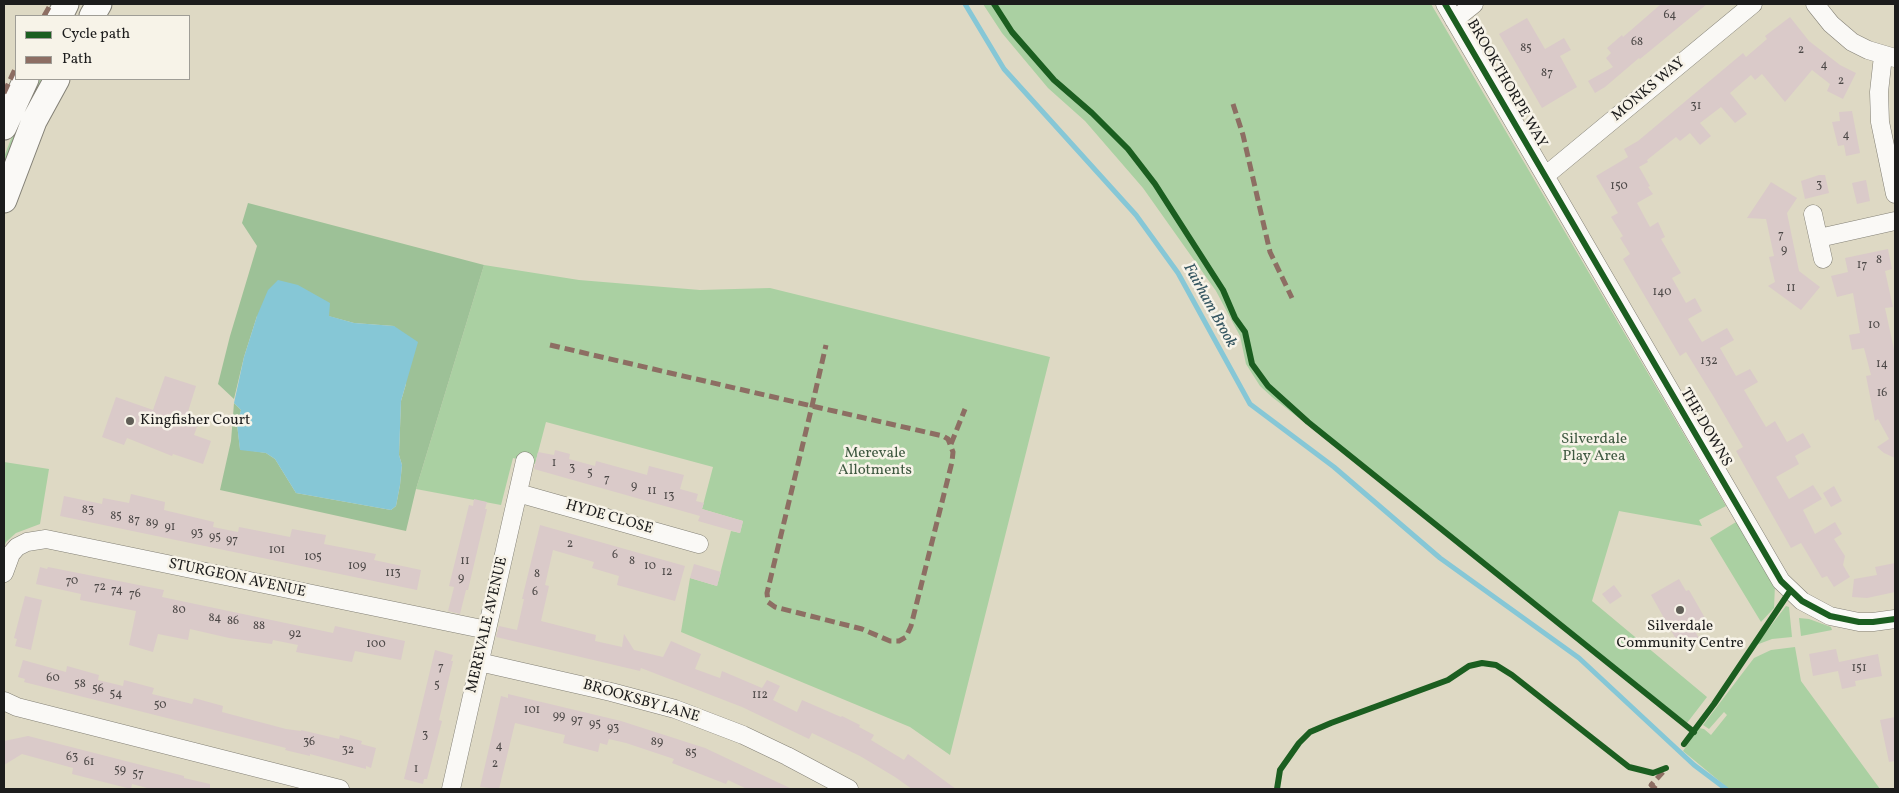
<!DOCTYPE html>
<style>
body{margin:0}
#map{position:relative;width:1899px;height:793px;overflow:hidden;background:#ded9c4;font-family:Vollkorn,serif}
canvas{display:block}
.frame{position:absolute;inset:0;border:5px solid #1c1c1c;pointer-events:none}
.legend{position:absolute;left:15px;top:15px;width:175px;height:65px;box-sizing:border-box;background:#f7f3e8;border:1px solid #9f9d96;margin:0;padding:6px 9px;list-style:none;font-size:15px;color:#1c1c1c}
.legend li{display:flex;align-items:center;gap:10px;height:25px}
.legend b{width:25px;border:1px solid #9f9d96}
</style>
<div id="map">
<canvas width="1899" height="793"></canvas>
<div class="frame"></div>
<ul class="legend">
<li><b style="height:6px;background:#1b5e20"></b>Cycle path</li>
<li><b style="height:6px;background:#8d6e63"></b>Path</li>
</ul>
</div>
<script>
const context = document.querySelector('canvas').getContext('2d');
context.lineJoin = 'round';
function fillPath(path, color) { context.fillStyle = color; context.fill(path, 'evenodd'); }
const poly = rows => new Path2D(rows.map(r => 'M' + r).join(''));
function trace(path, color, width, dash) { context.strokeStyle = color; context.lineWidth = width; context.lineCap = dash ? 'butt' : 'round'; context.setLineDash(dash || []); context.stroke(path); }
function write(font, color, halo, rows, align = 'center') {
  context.font = font + ' Vollkorn,serif'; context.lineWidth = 5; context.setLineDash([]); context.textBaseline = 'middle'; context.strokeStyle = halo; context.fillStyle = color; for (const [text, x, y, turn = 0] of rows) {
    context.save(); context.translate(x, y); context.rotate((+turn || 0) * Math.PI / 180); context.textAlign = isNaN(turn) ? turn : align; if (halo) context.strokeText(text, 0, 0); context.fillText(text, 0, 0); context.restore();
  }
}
const green = poly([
 [983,4,1431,4,1726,506,1699,520,1702,526,1619,511,1592,601,1707,697,1687,723,1272,397,1260,386,1246,364,1240,336,1216,291,1143,188,1085,121,1048,88,1002,33],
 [40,79,45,79,4,168,4,157,16,126],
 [484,265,579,280,700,290,770,288,1050,357,950,755,910,727,681,632,690,578,717,586,731,531,740,533,743,521,702,509,713,467,546,422,535,464,513,458,501,505,416,489],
 [4,462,49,469,40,524,16,533,6,542,4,548],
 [1736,522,1775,585,1774,608,1761,622,1710,538],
 [1786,606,1789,607,1792,637,1772,639,1756,645],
 [1799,618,1809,619,1831,627,1832,630,1801,636],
 [1795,647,1801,681,1880,789,1729,789,1683,751,1699,728,1704,729,1711,735,1727,715,1724,712,1709,729,1703,725,1754,658,1771,650]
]);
const forest = poly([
 [248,203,484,265,416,489,406,531,220,490,231,441,234,403,241,410,237,424,240,449,266,453,275,459,296,493,391,510,396,506,400,485,402,465,399,455,401,401,406,384,394,326,354,323,328,316,257,316,244,357,234,399,218,384,230,336,257,246,242,223]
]);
const water = poly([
 [278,280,298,285,330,303,329,316,354,323,394,326,418,342,401,401,399,455,402,465,400,485,396,506,391,510,296,493,275,459,266,453,240,450,237,424,241,410,234,403,244,357,257,316,268,290]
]);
const stream = poly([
 [965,4,1004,69,1136,215,1178,273,1250,404,1334,467,1440,558,1579,658,1694,765,1726,789]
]);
const building = poly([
 [1661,4,1707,4,1640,59,1639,58,1605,87,1595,93,1588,81,1613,67,1606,58,1611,53,1607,48,1622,35,1623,37],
 [1790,17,1809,41,1840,65,1856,73,1843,99,1827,91,1830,84,1812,70,1785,102,1762,74,1755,80,1751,75,1730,93,1747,114,1735,123,1721,107,1700,123,1711,136,1700,145,1690,133,1680,141,1676,137,1647,160,1648,162,1639,167,1650,186,1648,187,1653,194,1637,203,1650,227,1658,222,1665,237,1661,239,1681,273,1672,278,1686,303,1695,298,1702,311,1688,319,1702,342,1727,328,1734,340,1720,348,1736,376,1750,369,1758,382,1744,390,1766,427,1775,421,1787,442,1803,433,1811,447,1795,456,1799,464,1776,477,1789,499,1813,485,1822,499,1803,510,1815,534,1835,522,1842,534,1834,539,1845,556,1843,565,1850,577,1834,587,1827,576,1822,578,1801,543,1791,548,1736,451,1743,447,1715,399,1686,352,1680,356,1630,271,1623,259,1630,254,1620,238,1623,236,1611,217,1618,213,1596,176,1628,157,1624,149,1638,141,1743,53,1746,57,1767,39,1765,36],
 [1527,18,1545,49,1564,38,1571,50,1560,56,1577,87,1542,108,1499,34],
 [1852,111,1860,153,1846,156,1844,145,1838,146,1832,122,1840,121,1839,112],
 [1819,175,1825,175,1829,193,1805,199,1801,181],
 [1866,180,1870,201,1857,204,1852,183],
 [1771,182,1797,198,1787,213,1799,271,1820,287,1801,310,1768,286,1775,282,1769,257,1774,256,1766,219,1747,218],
 [1888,249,1892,269,1885,271,1893,307,1885,308,1895,354,1895,458,1884,453,1877,447,1889,439,1878,419,1875,421,1866,376,1871,375,1864,348,1852,350,1849,335,1860,333,1853,293,1837,297,1831,276,1848,272,1845,258],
 [165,376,196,386,187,415,200,419,194,435,211,441,203,464,173,454,172,456,127,438,124,445,102,437,116,397,153,410],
 [555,450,570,454,569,459,595,466,596,461,647,475,649,466,684,475,680,489,698,494,696,501,704,503,702,509,743,521,740,533,698,521,700,516,534,469,538,452,554,455],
 [1834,486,1842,501,1831,507,1823,493],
 [131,494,165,502,164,510,214,522,213,527,238,532,239,527,290,537,292,529,326,535,324,544,376,554,374,560,421,570,417,590,60,516,64,496,102,504,103,498,129,503],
 [474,499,487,502,485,509,487,509,468,590,466,590,460,614,448,611,454,587,449,586,469,505,473,506],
 [540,525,685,566,675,601,617,585,619,576,592,568,594,562,553,550,545,585,549,586,541,621,596,635,595,641,622,647,624,634,634,650,663,657,671,641,701,654,695,669,720,678,722,671,762,688,767,680,780,686,773,700,797,712,802,700,841,717,842,716,860,725,859,727,874,735,871,740,904,760,908,754,956,789,912,789,895,777,860,756,812,733,809,739,742,707,641,668,640,671,496,637,499,626,517,630,524,599,522,599],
 [1895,563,1895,592,1867,598,1852,597,1854,579,1877,575,1875,567],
 [694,564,721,572,717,586,690,578],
 [40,567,47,569,48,567,164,590,162,597,333,633,335,626,405,641,401,660,355,651,352,662,296,652,298,645,273,640,272,644,229,638,190,629,188,640,158,634,153,652,129,645,136,611,80,600,81,594,36,584],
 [1679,579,1686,591,1689,590,1709,625,1696,633,1699,638,1681,648,1651,595],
 [1614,585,1622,596,1610,604,1602,594],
 [25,596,42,600,31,650,15,646,17,639,14,638],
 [1836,649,1839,662,1878,654,1882,676,1855,681,1856,686,1842,689,1838,671,1813,676,1809,654],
 [435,650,453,655,451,661,453,661,439,720,442,721,427,779,424,779,423,784,404,779],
 [23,660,66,672,67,666,99,675,98,680,123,686,124,680,154,688,152,694,192,704,194,698,223,706,222,712,286,729,301,731,301,730,339,739,340,735,362,741,361,744,376,748,371,768,366,766,366,769,310,754,310,756,285,750,286,748,24,682,25,679,18,677],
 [508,694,621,721,705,748,792,789,747,789,728,780,726,784,672,763,674,759,626,743,609,739,607,745,600,743,598,752,563,743,565,735,515,723,499,789,480,787,501,696,508,698],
 [1895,717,1895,761,1889,762,1880,720],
 [28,736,184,776,184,778,210,784,210,789,151,789,132,784,131,789,72,774,73,768,22,754,4,765,4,741]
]);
const minor = poly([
 [1445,4,1781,581,1802,601,1830,616,1859,622,1873,622,1895,619],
 [1815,4,1831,24,1852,42,1868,50,1895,58],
 [1454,20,1474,4],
 [1883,56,1879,92,1880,122,1895,194],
 [1545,176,1753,4],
 [1813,214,1823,259],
 [1819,238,1895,221],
 [518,493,699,544],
 [4,573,11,554,17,547,27,542,46,539,487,630],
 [479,662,611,692,675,709,743,735,787,756,849,789],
 [4,701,17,707,340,789],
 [451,789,525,461]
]);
const highway = poly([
 [60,16,66,4],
 [92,16,99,4],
 [4,127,26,79],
 [4,200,34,121,57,79]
]);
const quiet = poly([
 [44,16,51,4],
 [4,93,16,67],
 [1233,104,1243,135,1270,252,1292,298],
 [550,345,812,406,943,436,948,439,953,452,952,462,911,626,906,637,899,641,890,641,862,629,775,607,768,602,767,593,812,406,826,345],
 [951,444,965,409],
 [1656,789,1651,785,1663,772]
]);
const cycleway = poly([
 [994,4,1012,32,1054,80,1092,113,1128,149,1155,184,1223,290,1235,318,1245,332,1252,364,1268,386,1308,422,1694,732],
 [1445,4,1781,581,1802,601,1830,616,1859,622,1873,622,1895,619],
 [1684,744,1714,704,1790,591],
 [1277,789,1280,770,1299,743,1310,732,1331,723,1448,680,1469,666,1482,663,1496,665,1512,675,1629,767,1653,773,1666,768]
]);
const markers = [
 [130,421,5,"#605e57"],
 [1680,610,5,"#605e57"]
];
const numberNames = [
 ["64",1670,16],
 ["68",1637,43],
 ["85",1526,49],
 ["2",1801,51],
 ["4",1824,66],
 ["87",1547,74],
 ["2",1841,82],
 ["31",1696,107],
 ["4",1846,136],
 ["3",1819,186],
 ["150",1619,187],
 ["7",1781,236],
 ["9",1784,251],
 ["8",1879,261],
 ["17",1862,266],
 ["11",1791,289],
 ["140",1662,293],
 ["10",1874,326],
 ["132",1709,362],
 ["14",1882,365],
 ["16",1882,394],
 ["1",554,464],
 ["3",572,469],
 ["5",590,474],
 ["7",607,480],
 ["9",634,487],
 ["11",652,492],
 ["13",669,497],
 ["83",88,511],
 ["85",116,517],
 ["87",134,521],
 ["89",152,524],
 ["91",170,528],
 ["93",197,534],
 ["95",215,538],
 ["97",232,541],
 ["2",570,545],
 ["101",277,551],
 ["6",615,556],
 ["105",313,558],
 ["11",465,562],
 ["8",632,562],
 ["109",357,567],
 ["10",650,567],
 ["12",667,573],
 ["113",393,574],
 ["8",537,575],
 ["9",461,579],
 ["70",72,582],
 ["72",100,588],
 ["74",117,591],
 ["6",535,593],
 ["76",135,595],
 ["80",179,611],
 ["84",215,619],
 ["86",233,622],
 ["88",259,627],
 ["92",295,635],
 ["100",376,645],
 ["7",441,668],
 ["151",1859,669],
 ["60",53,679],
 ["58",80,685],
 ["5",437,686],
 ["56",98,690],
 ["54",116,695],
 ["112",760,696],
 ["50",160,706],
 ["101",532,711],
 ["99",559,717],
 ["97",577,721],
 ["95",595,725],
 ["93",613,729],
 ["3",425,736],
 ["36",309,743],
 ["89",657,743],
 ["4",499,747],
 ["32",348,751],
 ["85",691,754],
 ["63",72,758],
 ["61",89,763],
 ["2",495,765],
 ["1",416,770],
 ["59",120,771],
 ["57",138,775]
];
const streetNames = [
 ["BROOKTHORPE WAY",1506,84,60],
 ["MONKS WAY",1649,90,-40],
 ["THE DOWNS",1705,428,60],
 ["HYDE CLOSE",609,518,16],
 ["STURGEON AVENUE",237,579,12],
 ["MEREVALE AVENUE",488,625,-77],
 ["BROOKSBY LANE",641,702,16]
];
const poiNames = [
 ["Kingfisher Court",140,421],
 ["Silverdale",1680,627,"center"],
 ["Community Centre",1680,644,"center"]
];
const parkNames = [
 ["Silverdale",1594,440],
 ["Play Area",1594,457],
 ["Merevale",875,454],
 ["Allotments",875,471]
];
const waterNames = [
 ["Fairham Brook",1209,306,61]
];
fillPath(green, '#aad0a2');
fillPath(forest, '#9dc197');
fillPath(water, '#86c7d6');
trace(stream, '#86c7d6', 5);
fillPath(building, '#dacac9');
trace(minor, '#838076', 19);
trace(highway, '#838076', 27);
trace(minor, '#faf9f6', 18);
trace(highway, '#faf9f6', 25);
trace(quiet, '#8d6e63', 5, [10, 5]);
trace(cycleway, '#1b5e20', 6);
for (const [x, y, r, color] of markers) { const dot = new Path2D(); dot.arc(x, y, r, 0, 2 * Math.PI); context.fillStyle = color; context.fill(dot); trace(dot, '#f7f3e8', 2); }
write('12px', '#4c4847', null, numberNames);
write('15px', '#1c1c1c', '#f7f3e8', streetNames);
write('15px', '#1c1c1c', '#f7f3e8', poiNames, 'left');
write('15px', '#3f5941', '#f7f3e8', parkNames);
write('italic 16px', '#345560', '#f7f3e8', waterNames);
</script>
